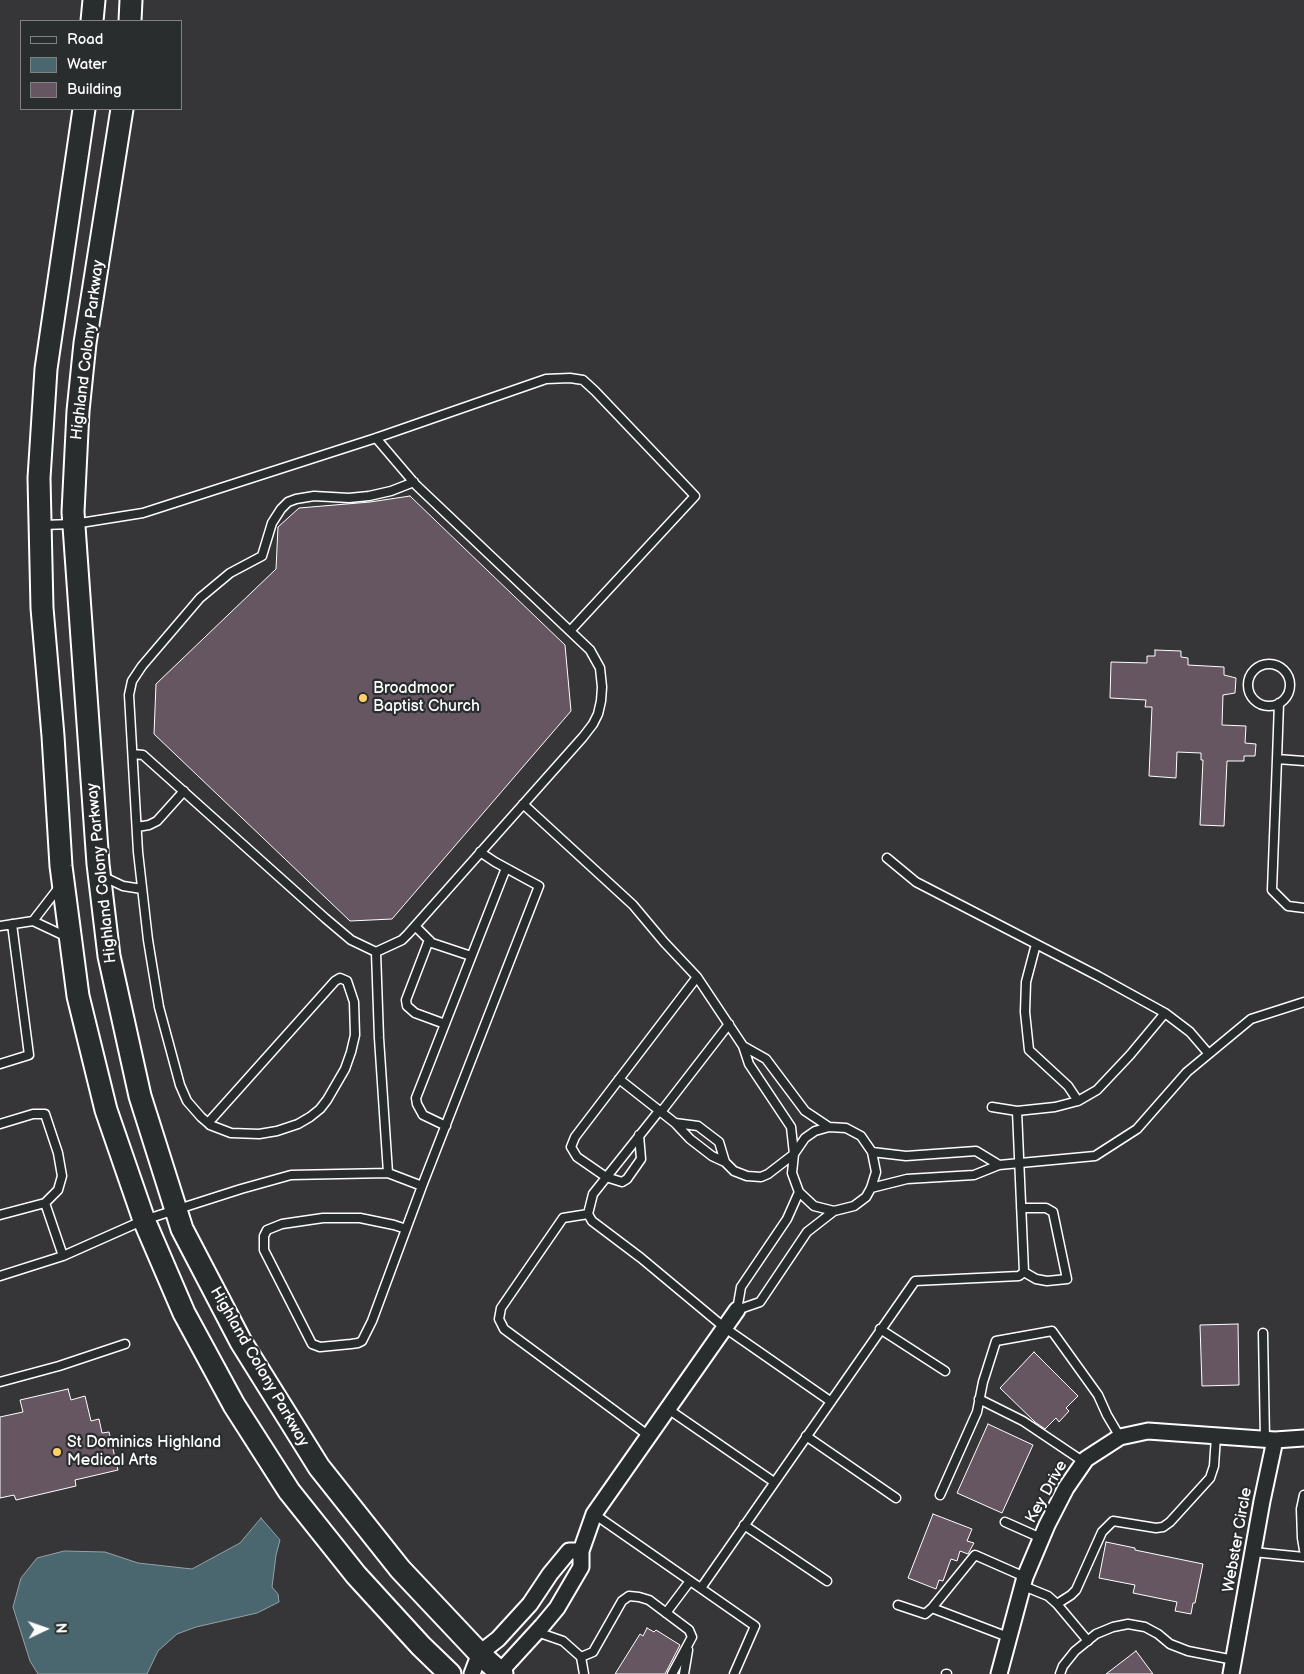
<!DOCTYPE html>
<style>
body{margin:0}
#map{position:relative;width:1304px;height:1674px;overflow:hidden;background:#363538;font-family:"Balsamiq Sans",sans-serif}
canvas{display:block}
.legend{position:absolute;left:20px;top:20px;width:162px;height:90px;box-sizing:border-box;background:#2a2d2e;border:1px solid #7f8182;margin:0;padding:6px 9px;list-style:none;font-size:15px;color:#fff}
.legend li{display:flex;align-items:center;gap:10px;height:25px}
.legend b{width:25px;border:1px solid #7f8182}
.north{position:absolute;left:20px;top:1604px;width:50px;height:50px;-webkit-text-stroke:4px #2a2d2e;paint-order:stroke;rotate:87deg;font-size:14px;font-weight:700;line-height:20px;text-align:center;color:#fff}
.north::after{content:'';display:block;margin:auto;width:18px;height:22px;background:#fff;clip-path:polygon(50% 0,100% 100%,50% 72%,0 100%)}
</style>
<div id="map">
<canvas width="1304" height="1674"></canvas>
<ul class="legend">
<li><b style="height:6px;background:#2a2d2e"></b>Road</li>
<li><b style="height:14px;background:#4a666e"></b>Water</li>
<li><b style="height:14px;background:#655662"></b>Building</li>
</ul>
<div class="north">N</div>
</div>
<script>
const context = document.querySelector('canvas').getContext('2d');
context.lineJoin = 'round';
function fillPath(path, color) { context.fillStyle = color; context.fill(path, 'evenodd'); }
const poly = rows => new Path2D(rows.map(r => 'M' + r).join(''));
function trace(path, color, width, dash) { context.strokeStyle = color; context.lineWidth = width; context.lineCap = dash ? 'butt' : 'round'; context.setLineDash(dash || []); context.stroke(path); }
function write(font, color, halo, rows, align = 'center') {
  context.font = font + ' "Balsamiq Sans",sans-serif'; context.lineWidth = 4.5; context.setLineDash([]); context.textBaseline = 'middle'; context.strokeStyle = halo; context.fillStyle = color; for (const [text, x, y, turn = 0] of rows) {
    context.save(); context.translate(x, y); context.rotate((+turn || 0) * Math.PI / 180); context.textAlign = isNaN(turn) ? turn : align; if (halo) context.strokeText(text, 0, 0); context.fillText(text, 0, 0); context.restore();
  }
}
const water = poly([
 [261,1518,280,1540,276,1555,272,1587,278,1594,279,1602,257,1613,196,1627,177,1634,158,1651,147,1674,38,1674,30,1661,13,1607,21,1578,37,1558,64,1551,105,1552,138,1563,192,1569,240,1543,261,1518]
]);
const building = poly([
 [410,496,565,645,571,711,392,919,350,921,154,734,156,684,276,569,278,527,299,508,370,502,410,496],
 [1155,650,1181,651,1181,657,1188,658,1188,665,1224,667,1224,675,1236,678,1235,693,1223,695,1222,725,1246,726,1245,743,1256,744,1255,756,1244,756,1244,761,1227,761,1224,826,1200,825,1203,760,1201,760,1201,753,1177,752,1176,778,1149,776,1152,707,1145,707,1146,700,1110,698,1111,662,1147,663,1147,656,1155,656,1155,650],
 [1238,1324,1239,1385,1202,1386,1200,1325,1238,1324],
 [1034,1352,1078,1396,1066,1408,1069,1411,1059,1422,1056,1418,1045,1429,1035,1422,1000,1388,1034,1352],
 [68,1389,71,1400,85,1396,91,1421,99,1419,102,1433,109,1432,118,1470,75,1480,76,1486,16,1500,14,1495,0,1498,0,1417,23,1412,20,1400,68,1389],
 [988,1424,1033,1445,1002,1513,957,1493,988,1424],
 [933,1514,972,1529,967,1541,974,1543,968,1554,960,1551,957,1561,951,1559,943,1581,939,1580,936,1589,908,1578,933,1514],
 [1106,1542,1135,1548,1135,1550,1203,1564,1195,1603,1193,1603,1191,1614,1175,1611,1177,1602,1133,1593,1135,1585,1099,1578,1106,1542],
 [647,1628,654,1632,656,1630,680,1645,665,1674,615,1674,640,1634,643,1636,647,1628],
 [1136,1651,1153,1674,1106,1674,1136,1651]
]);
const lane = poly([
 [376,438,416,485,570,631],
 [42,525,74,524,143,513,376,438,546,379,570,378,583,380,595,391,695,496,570,631,590,650,600,668,602,687,601,701,598,714,593,724,583,737,408,934,402,940,376,952,351,940,325,918,143,755,133,754],
 '1248 685a21 21 0 1 1 42 0a21 21 0 1 1-42 0Z',
 [1277,759,1279,703],
 [1304,761,1277,759,1272,890,1288,906,1304,908],
 [523,804,633,905,664,942,697,977,743,1046,749,1064,791,1127,794,1154,792,1173,799,1192,814,1206,834,1211,854,1206,866,1197,871,1188,876,1172,872,1152,861,1136,846,1128,829,1127,815,1131,805,1138,794,1154,768,1174,761,1177,747,1176,734,1171,725,1162,719,1142,698,1126,675,1123,619,1079],
 [137,827,149,825,157,821,184,791],
 [887,858,916,882,1098,976,1165,1013,1190,1032,1208,1053],
 [104,877,123,886,142,889],
 [33,921,60,886],
 [0,926,33,921,67,937],
 [415,926,432,943,471,956],
 [429,940,406,1000,407,1006,415,1013,445,1024],
 [1036,944,1026,982,1025,1012,1029,1050,1068,1086,1078,1101],
 [376,952,379,1038,388,1173],
 [743,1046,766,1059,805,1111,829,1127],
 [0,1064,29,1055,12,924],
 [659,1111,593,1194,588,1214,592,1221,641,1258,725,1328,830,1401],
 [1017,1111,1055,1107,1078,1101,1097,1090,1130,1055,1165,1013],
 [661,1112,729,1024],
 [208,1123,335,981,340,978,347,981,354,1002,355,1035,351,1052,345,1069,327,1100,320,1109,310,1117,298,1124,277,1131,259,1134,231,1133,210,1125,208,1123,201,1117,187,1101,180,1085,159,1007,148,940,138,852,129,695,132,681,142,666,200,598,230,573,262,556,272,523,281,509,288,502,296,499,314,496,349,498,369,496,391,491,414,482],
 [675,1123,690,1139,712,1156,725,1162],
 [0,1124,33,1114,45,1114,58,1153,62,1176,58,1190,45,1203,63,1256],
 [446,1126,423,1115,417,1104,416,1098,506,868],
 [639,1135,641,1159,627,1179,622,1182,606,1177,577,1157,571,1147,575,1137,697,977],
 [872,1152,906,1156,976,1151,999,1165],
 [422,1186,539,886,495,862,480,852],
 [871,1188,907,1179,974,1175,999,1165,1095,1156,1137,1129,1187,1072,1251,1019,1304,1002],
 [799,1192,787,1219,741,1287,737,1310,760,1302,807,1232,834,1211],
 [1021,1208,1046,1208,1053,1212,1067,1279,1047,1281,1036,1279,1024,1272],
 [588,1214,563,1218,501,1308,499,1319,504,1329,649,1436],
 [0,1215,45,1203],
 [0,1276,63,1256,144,1220,241,1189,291,1175,388,1173,422,1186,372,1321,362,1341,358,1343,351,1344,320,1347,312,1344,264,1250,264,1236,267,1230,282,1224,323,1218,360,1218,394,1225,406,1229],
 [880,1329,945,1371],
 [1263,1333,1265,1439],
 [0,1382,59,1366,125,1344],
 [979,1399,1023,1421,1084,1462],
 [668,1409,774,1482],
 [806,1436,896,1498],
 [940,1495,977,1412,983,1382,996,1341,1052,1331,1098,1395,1107,1415,1120,1437],
 [1304,1495,1301,1509,1302,1538,1304,1550],
 [594,1514,755,1626,734,1674],
 [1005,1522,1041,1538],
 [744,1525,827,1581],
 [1253,1552,1304,1557],
 [1021,1585,1048,1596,1057,1604,1088,1641],
 [701,1588,915,1281,1019,1276,1024,1272,1017,1111,992,1107],
 [1057,1604,1071,1595,1076,1590,1102,1532,1113,1521,1156,1528,1163,1527,1170,1522,1210,1478,1214,1466,1216,1436],
 [898,1605,925,1614,932,1608],
 [666,1613,690,1581],
 [537,1632,563,1641,581,1657],
 [1008,1637,932,1608,975,1555,1025,1577],
 [584,1674,581,1657,593,1652,622,1601,629,1596,639,1597,649,1600,689,1630,692,1637,672,1674],
 [684,1674,688,1650],
 [946,1674,947,1674],
 [1060,1674,1063,1666,1075,1651,1096,1634,1113,1627,1128,1624,1145,1627,1158,1634,1170,1644,1188,1651,1234,1660]
]);
const street = poly([
 [472,1674,480,1653,498,1639,530,1604,550,1574,569,1551,581,1551],
 [498,1674,542,1626,557,1608,581,1567,581,1551,594,1514,737,1310],
 [999,1674,1025,1577,1047,1525,1066,1488,1086,1459,1120,1437,1148,1431,1275,1440],
 [1231,1674,1262,1501,1275,1440,1304,1438]
]);
const secondary = poly([
 [92,21,94,0],
 [130,21,131,0],
 [84,109,46,369,39,478,42,608,53,736,61,866,78,996,106,1110,144,1220,184,1313,234,1405,289,1491,356,1575,421,1646,450,1674],
 [122,109,85,343,78,411,73,512,98,864,109,956,140,1096,182,1229,241,1342,319,1467,400,1569,483,1657,502,1674]
]);
const markers = [
 [363,698,5,"#ffd166"],
 [57,1452,5,"#ffd166"]
];
const streetNames = [
 ["Highland Colony Parkway",88,350,-83],
 ["Highland Colony Parkway",102,873,-96],
 ["Highland Colony Parkway",259,1367,60],
 ["Key Drive",1047,1492,-61],
 ["Webster Circle",1238,1540,-80]
];
const poiNames = [
 ["Broadmoor",373,689],
 ["Baptist Church",373,707],
 ["St Dominics Highland",67,1443],
 ["Medical Arts",67,1461]
];
fillPath(water, '#4a666e');
trace(water, '#92a3a8', 1);
fillPath(building, '#655662');
trace(building, '#fff', 1);
trace(lane, '#fff', 11);
trace(street, '#fff', 19);
trace(secondary, '#fff', 25);
trace(lane, '#2a2d2e', 8);
trace(street, '#2a2d2e', 15);
trace(secondary, '#2a2d2e', 21);
for (const [x, y, r, color] of markers) { const dot = new Path2D(); dot.arc(x, y, r, 0, 2 * Math.PI); context.fillStyle = color; context.fill(dot); trace(dot, '#2a2d2e', 2); }
write('16px', '#fff', '#2a2d2e', streetNames);
write('16px', '#fff', '#2a2d2e', poiNames, 'left');
</script>
